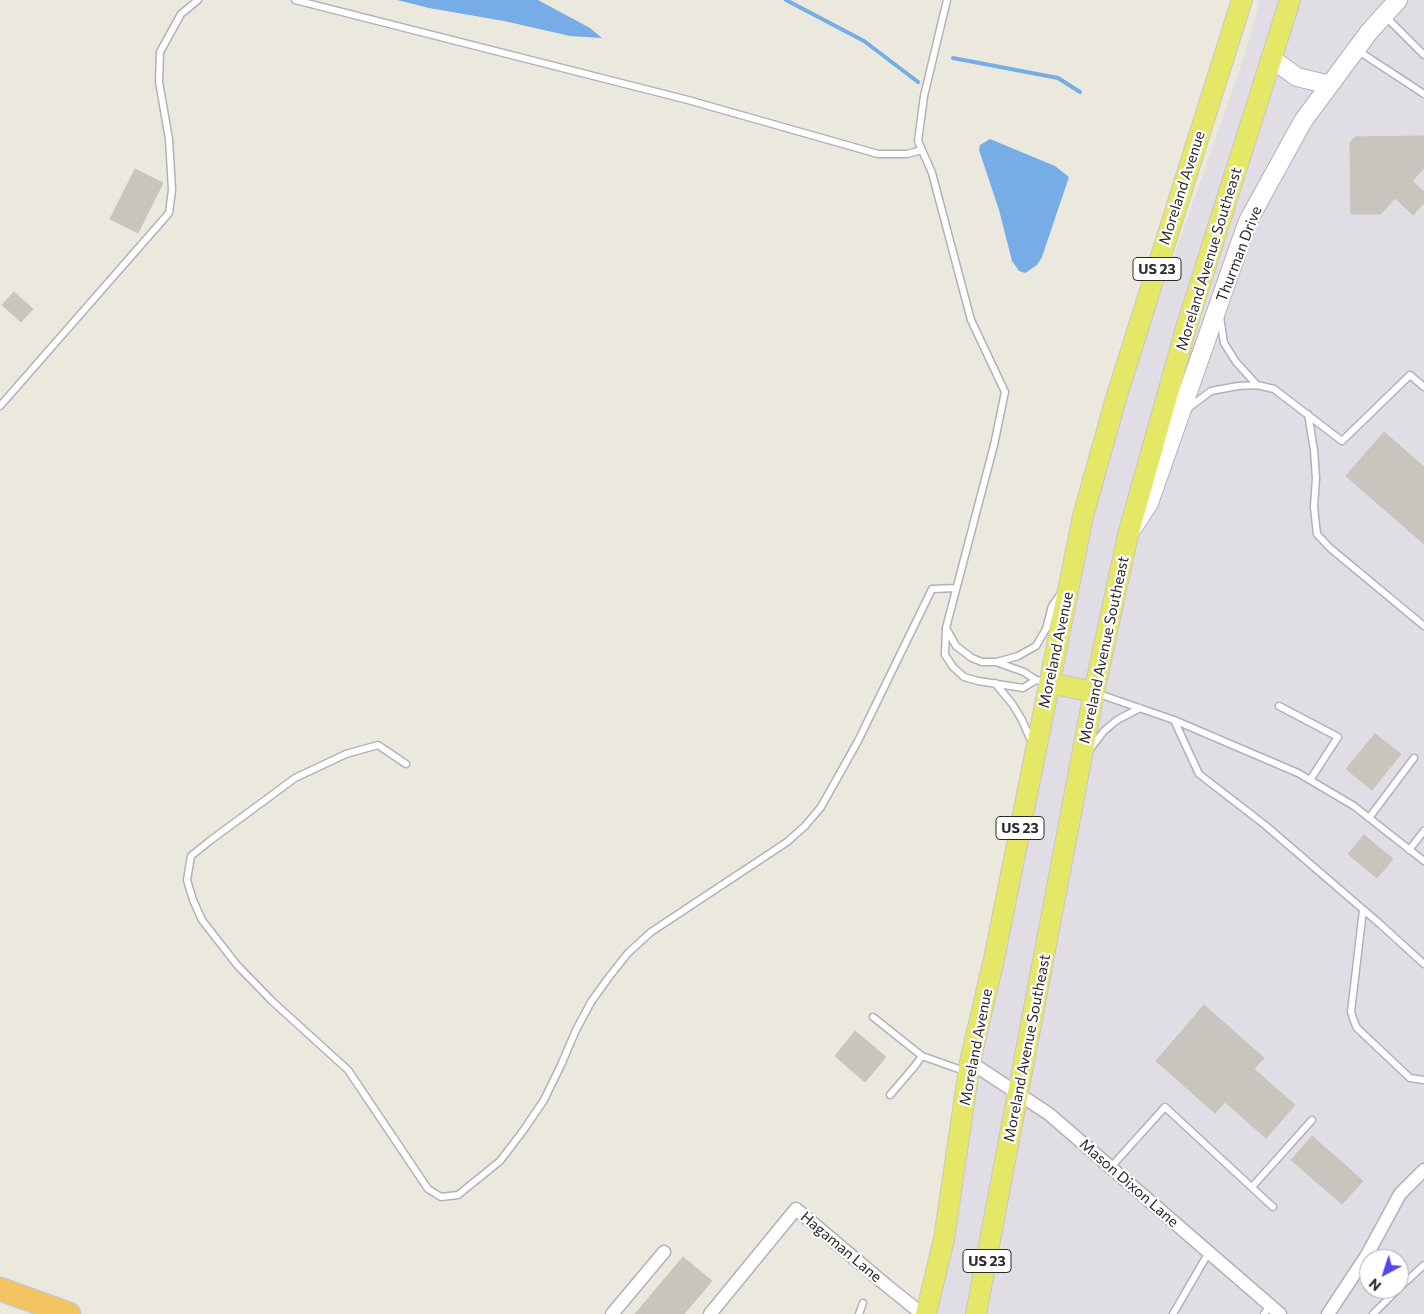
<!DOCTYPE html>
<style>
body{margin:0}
#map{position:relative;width:1424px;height:1314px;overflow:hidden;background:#ebe9dd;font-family:Commissioner,sans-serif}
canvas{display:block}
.north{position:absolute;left:1359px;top:1249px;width:50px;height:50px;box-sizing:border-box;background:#fff;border:1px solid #aaa;border-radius:50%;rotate:220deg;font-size:14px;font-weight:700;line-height:20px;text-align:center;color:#2a2a2a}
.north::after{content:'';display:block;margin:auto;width:18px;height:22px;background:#5248ed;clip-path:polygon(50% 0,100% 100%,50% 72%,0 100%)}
</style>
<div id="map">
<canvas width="1424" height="1314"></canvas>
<div class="north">N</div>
</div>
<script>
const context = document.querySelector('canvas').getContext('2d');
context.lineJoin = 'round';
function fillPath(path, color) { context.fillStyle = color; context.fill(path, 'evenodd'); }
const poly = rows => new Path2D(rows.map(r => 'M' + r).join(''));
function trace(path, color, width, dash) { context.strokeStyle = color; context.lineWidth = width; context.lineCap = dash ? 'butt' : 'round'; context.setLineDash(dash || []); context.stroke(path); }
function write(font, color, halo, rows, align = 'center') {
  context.font = font + ' Commissioner,sans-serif'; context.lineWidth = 4.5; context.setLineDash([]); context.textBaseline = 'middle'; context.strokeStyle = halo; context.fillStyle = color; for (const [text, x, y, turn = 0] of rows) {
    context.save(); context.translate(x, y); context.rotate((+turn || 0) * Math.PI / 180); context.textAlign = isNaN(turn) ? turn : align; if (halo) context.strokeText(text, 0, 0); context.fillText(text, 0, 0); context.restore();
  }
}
const industrial = poly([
 [1260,0,1424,0,1424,1314,926,1314,1040,697,1117,419,1244,57],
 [1369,1259,1399,1259,1399,1289,1369,1289]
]);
const water = poly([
 [397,0,538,0,590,28,602,38,570,36,504,21,429,8],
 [990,139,1055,166,1069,177,1042,257,1037,265,1025,273,1019,271,1012,261,999,210,979,150,980,145]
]);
const stream = poly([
 [786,0,864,41,918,82],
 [953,58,1058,78,1080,92]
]);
const building = poly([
 [1424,136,1424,168,1412,181,1424,192,1424,203,1413,215,1395,198,1381,214,1351,214,1350,142,1355,137,1424,136],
 [135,169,163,183,138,233,110,219,135,169],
 [14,292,33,309,21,322,2,305,14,292],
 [1384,432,1424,467,1424,544,1346,476,1384,432],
 [1375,734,1401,754,1372,790,1346,769,1375,734],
 [1364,835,1393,859,1377,878,1348,854,1364,835],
 [1204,1005,1264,1058,1254,1069,1295,1105,1266,1138,1225,1102,1215,1113,1156,1061,1204,1005],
 [855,1031,886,1057,865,1082,835,1056,855,1031],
 [1312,1136,1363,1181,1342,1204,1291,1160,1312,1136],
 [683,1257,712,1281,684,1314,635,1314,683,1257]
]);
const lane = poly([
 [295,0,688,100,878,154,907,154,922,150],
 [947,0,924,96,918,141,932,173,971,320,1005,392,994,445,946,628,956,646,972,658,982,662,996,662,1024,672,1036,680,1046,682],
 [1386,17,1424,55],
 [1357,50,1424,94],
 [1220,317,1224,343,1236,362,1257,385],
 [0,406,169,213,172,190,169,139,159,82,160,52,181,14,198,0],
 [1187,409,1211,391,1238,386,1257,385,1274,389,1342,441,1410,375,1424,387],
 [1308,414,1314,450,1316,478,1314,507,1317,534,1330,548,1424,626],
 [946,628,945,655,953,667,964,677,978,681,1023,688,1036,680],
 [997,662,1018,656,1036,646,1046,629,1052,606,1060,595],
 [995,683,1013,705,1022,720,1032,743],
 [1096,693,1174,720,1298,773,1354,806,1424,861],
 [1279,706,1338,737,1310,780],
 [1174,720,1199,774,1265,825,1380,924,1424,964],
 [1090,749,1104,731,1117,720,1140,708],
 [406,764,378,745,346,754,295,778,211,840,191,856,187,880,193,900,202,920,237,965,272,1001,348,1070,428,1189,441,1197,458,1195,500,1161,523,1131,544,1100,561,1065,576,1030,591,1002,609,977,628,953,651,932,787,842,805,826,821,807,858,741,932,589,956,588],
 [1369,818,1414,758],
 [1409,850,1424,831],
 [1363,910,1351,1012,1354,1021,1357,1028,1410,1078,1424,1080],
 [873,1017,922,1056,967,1072],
 [890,1095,914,1067,922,1056],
 [1111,1167,1165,1107,1273,1207],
 [1252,1187,1312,1120],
 [1399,1288,1424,1265],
 [859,1314,863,1303],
 [1173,1314,1209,1252],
 [1264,1314,1270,1305],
 [1373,1314,1398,1289]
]);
const street = poly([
 [970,1062,1049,1114,1280,1314],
 [612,1314,664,1252],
 [710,1314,796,1209,886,1285,922,1314],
 [1328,1314,1367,1255,1400,1194,1424,1170]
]);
const secondary = poly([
 [1271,58,1297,77,1330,85],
 [1134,526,1149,503,1248,221,1303,121,1369,32,1398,0]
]);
const primary = poly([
 [1049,683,1094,692],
 [926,1314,944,1239,970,1062,994,959,1083,516,1117,395,1242,0],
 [976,1314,1094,692,1128,535,1187,325,1290,0]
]);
const highway = poly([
 [0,1289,69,1314]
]);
const shields = [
 [1157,269,48],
 [1020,828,48],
 [987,1261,48]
];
const shieldNames = [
 ["US 23",1157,269],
 ["US 23",1020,828],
 ["US 23",987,1261]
];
const streetNames = [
 ["Moreland Avenue",1182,188,-72],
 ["Thurman Drive",1239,254,-69],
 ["Moreland Avenue Southeast",1209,259,-73],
 ["Moreland Avenue",1056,650,-78],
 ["Moreland Avenue Southeast",1104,650,-78],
 ["Moreland Avenue",976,1047,-79],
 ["Moreland Avenue Southeast",1027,1048,-79],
 ["Mason Dixon Lane",1129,1183,41],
 ["Hagaman Lane",841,1247,40]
];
fillPath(industrial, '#e1dde4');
fillPath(water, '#77ade6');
trace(stream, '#77ade6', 4);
fillPath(building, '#c7c5bd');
trace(building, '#c7c5b7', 1);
trace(lane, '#b1b1bd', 9);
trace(street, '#b1b1bd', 15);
trace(secondary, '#b1b1bd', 20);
trace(primary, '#c8c8c8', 22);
trace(highway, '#c8c8c8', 25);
trace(lane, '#fff', 6);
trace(street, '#fff', 12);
trace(secondary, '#fff', 18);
trace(primary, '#e5e766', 20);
trace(highway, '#f3c460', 22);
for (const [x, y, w] of shields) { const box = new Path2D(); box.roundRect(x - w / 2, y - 11.5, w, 23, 4); context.fillStyle = '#fff'; context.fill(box); trace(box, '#2a2a2a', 1); }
write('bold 14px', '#2a2a2a', null, shieldNames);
write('15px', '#2a2a2a', '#fff', streetNames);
</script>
